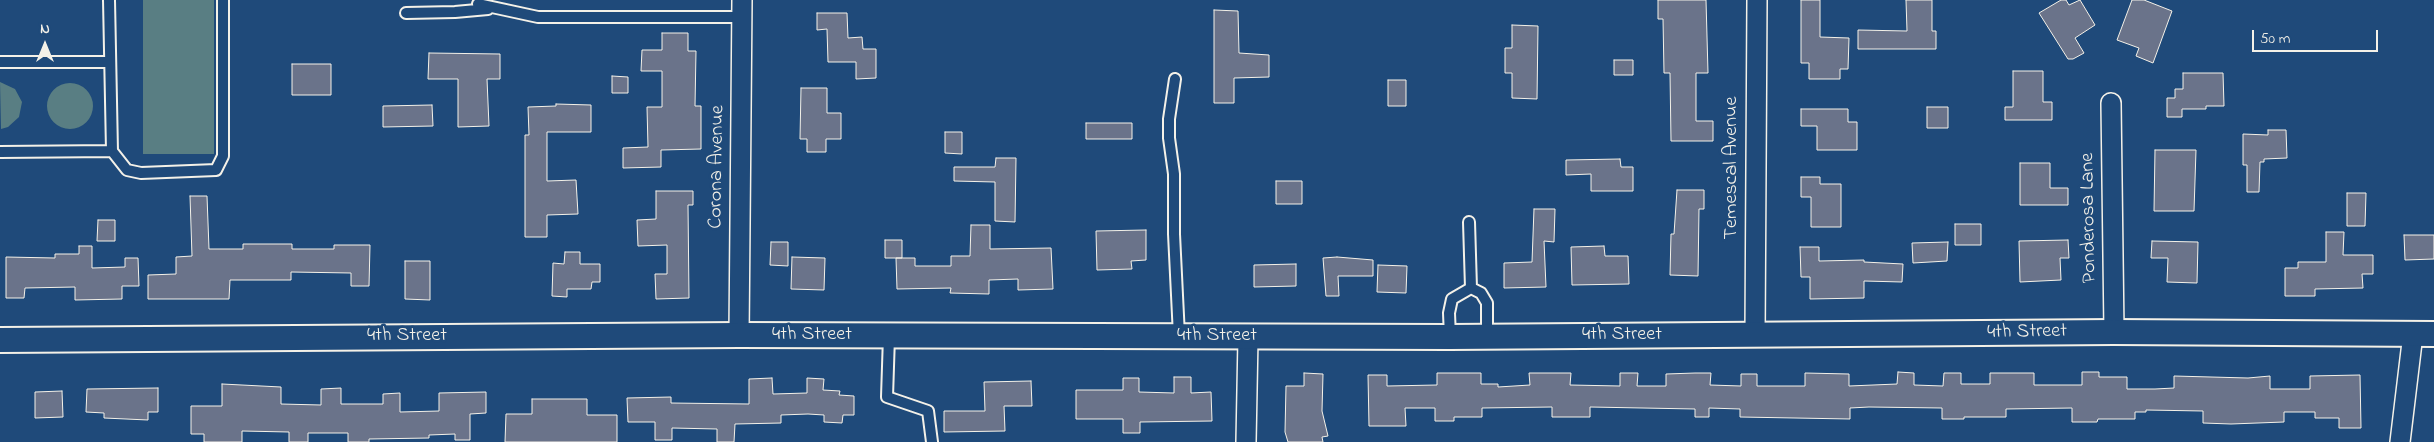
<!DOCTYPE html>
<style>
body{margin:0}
#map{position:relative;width:2434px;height:442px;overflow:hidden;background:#1f4a7a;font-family:"Indie Flower",sans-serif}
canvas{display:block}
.north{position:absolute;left:20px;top:20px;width:50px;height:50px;-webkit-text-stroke:4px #1f4a7a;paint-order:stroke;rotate:0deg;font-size:14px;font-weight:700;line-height:20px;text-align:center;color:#f4f1e8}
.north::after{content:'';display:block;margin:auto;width:18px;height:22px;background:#f4f1e8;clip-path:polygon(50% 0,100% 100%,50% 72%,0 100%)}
.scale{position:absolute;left:2252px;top:30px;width:126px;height:22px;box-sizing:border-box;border:2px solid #f4f1e8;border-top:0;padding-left:6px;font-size:15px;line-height:18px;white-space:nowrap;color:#f4f1e8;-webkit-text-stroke:4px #1f4a7a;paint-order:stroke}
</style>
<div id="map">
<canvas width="2434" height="442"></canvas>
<div class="north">N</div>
<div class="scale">50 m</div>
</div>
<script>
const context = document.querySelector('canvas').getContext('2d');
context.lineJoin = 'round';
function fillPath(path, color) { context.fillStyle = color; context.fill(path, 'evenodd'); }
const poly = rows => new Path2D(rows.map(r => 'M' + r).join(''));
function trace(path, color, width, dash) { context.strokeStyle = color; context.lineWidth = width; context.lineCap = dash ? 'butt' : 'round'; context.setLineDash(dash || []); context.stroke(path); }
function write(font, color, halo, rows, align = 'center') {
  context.font = font + ' "Indie Flower",sans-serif'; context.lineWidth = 5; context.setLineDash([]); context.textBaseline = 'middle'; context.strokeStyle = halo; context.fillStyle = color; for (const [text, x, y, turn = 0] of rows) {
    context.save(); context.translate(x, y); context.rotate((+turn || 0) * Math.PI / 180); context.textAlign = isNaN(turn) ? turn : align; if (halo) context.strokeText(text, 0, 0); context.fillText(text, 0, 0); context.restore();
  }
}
const green = poly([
 [143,0,214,0,214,154,143,154],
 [0,82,15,89,22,102,19,117,8,127,1,129],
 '47 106a23 23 0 1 1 46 0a23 23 0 1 1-46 0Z'
]);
const building = poly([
 [1658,0,1706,0,1708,73,1696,73,1696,121,1713,121,1713,141,1671,141,1670,73,1664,73,1663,19,1658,19,1658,0],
 [1801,0,1820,0,1820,37,1849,38,1848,69,1840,69,1840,79,1809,79,1809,63,1801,63,1801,0],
 [1906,0,1932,0,1932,31,1936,31,1936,49,1858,49,1858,30,1907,31,1906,0],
 [2061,0,2066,0,2069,5,2080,0,2095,25,2075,38,2084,53,2073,59,2068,59,2039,13,2061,0],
 [2132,0,2144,0,2172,11,2153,63,2136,56,2139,48,2117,40,2132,0],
 [1214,10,1238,11,1239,53,1269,55,1269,77,1234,78,1234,103,1214,103,1214,10],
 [817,13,847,13,848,38,862,37,863,49,876,49,876,78,856,79,856,62,828,62,827,29,817,30,817,13],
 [1512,25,1538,26,1537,99,1512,98,1512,73,1505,73,1505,48,1512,48,1512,25],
 [662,33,688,33,688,51,696,51,695,106,701,106,701,149,661,150,661,167,623,168,623,148,648,147,647,107,662,107,662,71,641,71,642,50,662,50,662,33],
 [429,53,500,54,500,79,487,79,489,126,458,127,458,79,428,79,429,53],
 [1614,60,1633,60,1633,75,1614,75,1614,60],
 [292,64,331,64,331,95,292,95,292,64],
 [2013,71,2043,71,2043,102,2052,102,2052,120,2005,120,2005,107,2013,107,2013,71],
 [2183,73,2223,73,2224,106,2206,106,2206,109,2182,109,2182,117,2167,117,2167,98,2175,98,2175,89,2183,89,2183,73],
 [612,76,628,77,628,93,612,93,612,76],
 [1388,80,1406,80,1406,106,1388,106,1388,80],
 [801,88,827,88,827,113,841,113,841,139,826,139,826,152,807,152,807,139,800,139,801,88],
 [556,104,591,105,591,132,547,132,547,181,576,180,578,214,547,215,547,237,525,237,525,135,529,135,528,107,556,106,556,104],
 [432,105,433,126,383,127,383,106,432,105],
 [1927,107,1948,107,1948,128,1927,128,1927,107],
 [1801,109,1848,109,1848,122,1857,122,1857,150,1817,150,1817,126,1801,126,1801,109],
 [1086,123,1132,123,1132,139,1086,139,1086,123],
 [2268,130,2286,130,2287,158,2264,159,2264,162,2260,162,2259,192,2247,192,2247,165,2243,165,2243,134,2268,135,2268,130],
 [945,132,962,132,962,154,945,153,945,132],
 [2155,150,2196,150,2194,211,2154,211,2155,150],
 [996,158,1016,158,1015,222,995,221,995,182,954,181,954,167,995,167,996,158],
 [1620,159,1621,167,1633,167,1633,191,1591,191,1591,174,1566,175,1566,160,1620,159],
 [2020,163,2050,163,2050,188,2068,188,2068,205,2020,205,2020,163],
 [1801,177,1820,177,1820,184,1841,184,1841,227,1811,227,1811,197,1801,197,1801,177],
 [1276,181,1302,181,1302,204,1276,204,1276,181],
 [1677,190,1704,190,1704,209,1699,209,1698,276,1670,275,1671,234,1674,234,1677,190],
 [656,191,693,191,693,205,688,205,689,298,656,299,655,274,667,274,667,245,638,246,637,220,656,219,656,191],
 [2347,193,2366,193,2365,226,2347,226,2347,193],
 [190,196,207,196,209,249,243,249,243,244,292,244,292,249,334,249,334,245,370,245,369,286,351,286,351,273,291,272,291,280,230,280,229,299,148,299,148,275,176,274,176,257,192,256,190,196],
 [1534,209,1555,209,1554,242,1544,241,1546,287,1504,288,1504,263,1532,262,1534,209],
 [98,220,115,220,115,241,97,241,98,220],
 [1955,224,1981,224,1981,245,1955,245,1955,224],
 [971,225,990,225,990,249,1051,248,1053,289,1018,290,1018,279,989,280,989,294,950,293,951,288,897,289,896,258,915,258,915,266,951,266,951,256,970,256,971,225],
 [1146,230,1146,260,1131,261,1132,269,1097,270,1096,231,1146,230],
 [2326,232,2344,232,2343,255,2373,255,2373,274,2362,274,2363,288,2315,289,2315,296,2285,296,2285,268,2298,268,2298,262,2326,262,2326,232],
 [2404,235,2434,235,2434,259,2405,260,2404,235],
 [885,240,902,240,902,258,885,258,885,240],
 [2068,240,2069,258,2060,258,2061,280,2020,282,2019,241,2068,240],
 [2152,241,2198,242,2197,283,2167,282,2168,258,2151,258,2152,241],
 [771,242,788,242,788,266,770,265,771,242],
 [1948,242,1947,261,1913,263,1912,243,1948,242],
 [79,246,92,246,92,268,125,267,125,258,138,258,139,286,122,286,122,299,75,300,75,287,25,288,24,298,6,298,6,257,55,258,55,254,79,254,79,246],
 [1604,246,1605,256,1628,256,1629,284,1572,285,1571,247,1604,246],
 [1800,247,1819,247,1819,261,1864,260,1864,262,1903,264,1902,282,1864,281,1864,298,1810,299,1810,277,1801,277,1800,247],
 [565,252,580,252,580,264,600,264,600,282,592,282,591,289,567,289,567,297,552,296,553,263,564,264,565,252],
 [792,257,825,258,824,290,791,289,792,257],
 [1337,257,1373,260,1373,276,1338,276,1339,296,1326,296,1323,258,1337,257],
 [405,261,430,261,430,300,405,299,405,261],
 [1296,264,1296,286,1254,287,1254,265,1296,264],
 [1378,265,1407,266,1406,293,1377,292,1378,265],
 [1898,372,1914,373,1914,385,1943,386,1944,373,1961,373,1961,384,1990,384,1990,373,2034,373,2034,385,2082,385,2082,372,2099,372,2099,377,2127,377,2127,389,2155,389,2174,388,2174,376,2248,378,2270,376,2270,389,2310,389,2310,376,2360,375,2361,428,2339,428,2339,418,2315,418,2315,412,2284,412,2284,422,2231,424,2203,423,2203,411,2146,410,2146,412,2135,412,2135,419,2098,419,2097,422,2072,422,2072,408,2006,409,2006,417,1964,417,1964,419,1942,419,1942,408,1869,407,1850,408,1850,419,1740,417,1740,409,1709,408,1709,417,1695,417,1695,409,1590,407,1590,417,1552,417,1552,407,1482,408,1482,417,1454,417,1454,421,1435,421,1435,408,1405,408,1406,426,1369,426,1368,375,1387,375,1387,386,1437,385,1437,373,1481,373,1481,384,1498,384,1498,387,1530,385,1529,373,1571,373,1570,385,1620,386,1620,373,1638,373,1637,386,1666,386,1666,374,1695,373,1711,373,1710,385,1741,386,1741,374,1757,374,1757,386,1805,386,1805,373,1849,374,1849,386,1897,384,1898,372],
 [1304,373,1323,374,1322,411,1328,436,1322,437,1323,442,1288,442,1285,432,1286,386,1304,386,1304,373],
 [1174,377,1191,377,1191,393,1211,392,1212,421,1140,422,1140,433,1123,433,1123,419,1076,419,1076,390,1123,390,1123,378,1139,378,1139,392,1174,393,1174,377],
 [772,378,773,394,807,393,807,378,824,379,823,390,840,391,839,395,854,396,854,415,843,415,842,423,824,422,824,415,808,414,781,415,781,423,735,424,734,442,717,442,717,429,672,428,672,440,655,440,655,422,628,422,627,398,671,397,671,403,749,404,749,379,772,378],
 [1031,381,1032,406,1004,406,1005,431,944,432,944,411,985,411,984,382,1031,381],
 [222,384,281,387,281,404,321,405,321,389,341,388,341,404,383,404,383,394,400,393,400,412,439,411,439,393,486,392,486,413,470,414,470,440,455,440,455,434,429,435,429,438,369,439,369,442,348,442,348,433,308,433,308,442,289,442,289,432,242,431,242,442,204,442,204,434,191,434,191,406,222,406,222,384],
 [158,388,158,412,148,412,148,420,104,418,104,413,86,412,87,389,158,388],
 [62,391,63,417,35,418,35,392,62,391],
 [532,399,587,399,587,415,617,415,617,442,505,442,506,414,532,414,532,399]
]);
const service = poly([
 [109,0,112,151],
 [478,4,538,17,742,17],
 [406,13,455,12,488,9],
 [0,62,110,62],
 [1175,79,1169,119,1169,138,1174,174,1174,234,1179,336],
 [0,152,112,151,127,170,141,173,216,170,223,156,223,0],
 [1469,222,1471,288,1481,293,1487,303,1487,337],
 [889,336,887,397,928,411,932,442],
 [1450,337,1449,313,1452,299,1471,288]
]);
const minor = poly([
 [2111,103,2114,332],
 [739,335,742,0],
 [1755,336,1757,0],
 [1246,442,1248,338],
 [2400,442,2413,334]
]);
const tertiary = poly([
 [0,340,739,335,1450,337,2114,332,2434,334]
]);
const streetNames = [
 ["Corona Avenue",718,167,-89],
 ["Temescal Avenue",1733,168,-90],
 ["Ponderosa Lane",2090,218,-91],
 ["4th Street",2027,333,-1],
 ["4th Street",812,336],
 ["4th Street",1622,336],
 ["4th Street",407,337],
 ["4th Street",1217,337]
];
fillPath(green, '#597e83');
fillPath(building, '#6a738a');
trace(building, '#f4f1e8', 1);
trace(service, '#f4f1e8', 14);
trace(minor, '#f4f1e8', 22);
trace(tertiary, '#f4f1e8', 28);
trace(service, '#1f4a7a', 10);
trace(minor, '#1f4a7a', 19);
trace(tertiary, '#1f4a7a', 24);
write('20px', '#f4f1e8', '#1f4a7a', streetNames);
</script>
